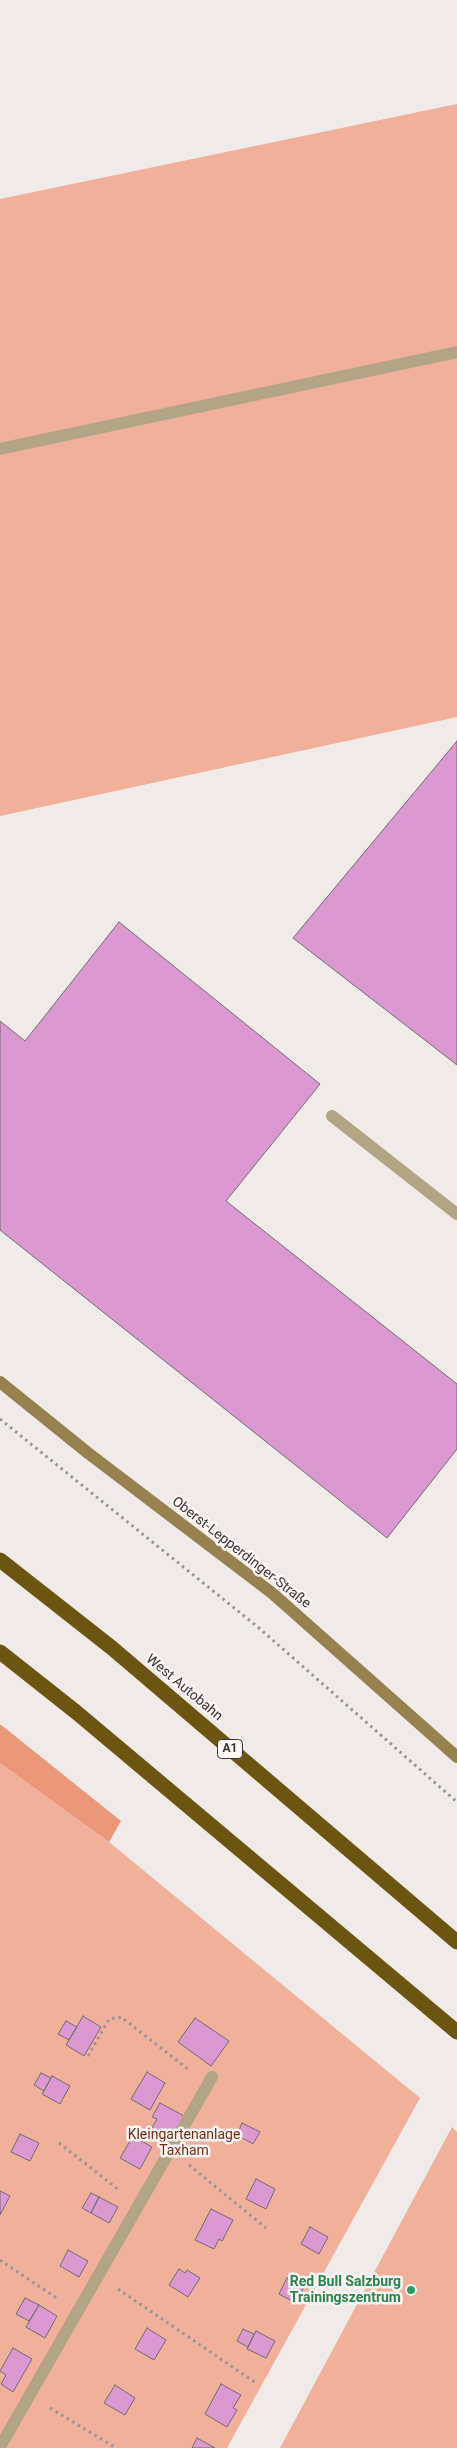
<!DOCTYPE html>
<meta charset="utf-8">
<style>
body{margin:0}
canvas{display:block;background:#f0eae8}
</style>
<canvas width="457" height="2448"></canvas>
<script>
const context = document.querySelector('canvas').getContext('2d');
context.lineJoin = 'round';
function fillPath(path, color) { context.fillStyle = color; context.fill(path, 'evenodd'); }
const poly = rows => new Path2D(rows.map(r => 'M' + r).join(''));
function trace(path, color, width, dash) { context.strokeStyle = color; context.lineWidth = width; context.lineCap = dash ? 'butt' : 'round'; context.setLineDash(dash || []); context.stroke(path); }
function write(font, color, halo, rows, align = 'center') {
  context.font = font + ' Roboto,sans-serif'; context.lineWidth = 5; context.setLineDash([]); context.textBaseline = 'middle'; context.strokeStyle = halo; context.fillStyle = color; for (const [text, x, y, turn = 0] of rows) {
    context.save(); context.translate(x, y); context.rotate((+turn || 0) * Math.PI / 180); context.textAlign = isNaN(turn) ? turn : align; if (halo) context.strokeText(text, 0, 0); context.fillText(text, 0, 0); context.restore();
  }
}
const green = poly([
 [457,104,457,717,0,816,0,199],
 [0,1763,109,1842,420,2098,227,2448,0,2448],
 [452,2127,457,2132,457,2448,280,2448]
]);
const forest = poly([
 [0,1724,121,1821,109,1842,0,1763]
]);
const building = poly([
 [457,741,457,1065,293,938,457,741],
 [119,922,320,1084,226,1201,457,1384,457,1449,387,1538,0,1230,0,1021,25,1041,119,922],
 [83,2016,101,2027,84,2056,66,2045,83,2016],
 [195,2018,229,2041,211,2066,178,2042,195,2018],
 [66,2021,77,2027,69,2040,58,2034,66,2021],
 [147,2072,165,2083,150,2110,131,2099,147,2072],
 [41,2073,51,2078,44,2091,34,2085,41,2073],
 [52,2076,70,2086,60,2104,42,2094,52,2076],
 [160,2103,184,2116,169,2143,149,2133,157,2119,152,2117,160,2103],
 [242,2123,260,2132,253,2144,237,2135,242,2123],
 [20,2134,39,2143,30,2161,11,2152,20,2134],
 [133,2136,152,2147,140,2169,120,2158,133,2136],
 [256,2179,275,2189,266,2209,246,2199,256,2179],
 [0,2191,10,2196,0,2215,0,2191],
 [91,2193,99,2197,91,2213,82,2208,91,2193],
 [99,2197,118,2207,109,2223,91,2213,99,2197],
 [211,2209,233,2220,222,2241,219,2239,214,2249,195,2240,211,2209],
 [310,2227,328,2237,319,2254,301,2244,310,2227],
 [68,2250,88,2261,79,2277,60,2266,68,2250],
 [179,2269,185,2273,187,2270,200,2278,188,2297,169,2285,179,2269],
 [287,2278,304,2287,296,2303,279,2294,287,2278],
 [25,2298,39,2305,29,2321,16,2314,25,2298],
 [39,2305,57,2316,45,2338,26,2327,39,2305],
 [147,2328,166,2340,154,2360,135,2349,147,2328],
 [243,2329,254,2334,248,2347,237,2341,243,2329],
 [256,2331,275,2341,266,2358,247,2349,256,2331],
 [13,2348,32,2359,13,2392,1,2384,6,2375,0,2371,13,2348],
 [221,2384,241,2395,233,2408,237,2410,227,2427,205,2414,221,2384],
 [115,2385,135,2398,125,2415,104,2403,115,2385],
 [197,2438,215,2448,192,2448,197,2438]
]);
const path = poly([
 [0,1419,259,1628,457,1802],
 [88,2056,109,2019,121,2017,188,2069],
 [59,2143,119,2190],
 [189,2165,266,2228],
 [0,2260,58,2299],
 [118,2289,256,2383],
 [50,2408,116,2448]
]);
const lane = poly([
 [0,449,457,352],
 [332,1116,457,1214],
 [0,2447,212,2077]
]);
const secondary = poly([
 [0,1382,88,1453,272,1593,457,1757]
]);
const highway = poly([
 [0,1560,112,1648,457,1942],
 [0,1652,76,1712,457,2032]
]);
const markers = [
 [411,2290,5,"#2e9e5b"]
];
const shields = [
 [230,1749,25]
];
const shieldNames = [
 ["A1",230,1749]
];
const streetNames = [
 ["Oberst-Lepperdinger-Straße",241,1553,38],
 ["West Autobahn",184,1688,40]
];
const parkNames = [
 ["Kleingartenanlage",184,2135],
 ["Taxham",184,2151]
];
const leisureNames = [
 ["Red Bull Salzburg",401,2282],
 ["Trainingszentrum",401,2298]
];
fillPath(green, '#f0b099');
fillPath(forest, '#ea977a');
fillPath(building, '#dc98d1');
trace(building, '#736e72', 1);
trace(path, '#9a9594', 3, [2.5, 4]);
trace(lane, '#b2a583', 12);
trace(secondary, '#96824f', 12);
trace(highway, '#6c5510', 15);
for (const [x, y, r, color] of markers) { const dot = new Path2D(); dot.arc(x, y, r, 0, 2 * Math.PI); context.fillStyle = color; context.fill(dot); trace(dot, '#fef7f5', 2); }
for (const [x, y, w] of shields) { const box = new Path2D(); box.roundRect(x - w / 2, y - 9.5, w, 19, 4); context.fillStyle = '#fef7f5'; context.fill(box); trace(box, '#393736', 1); }
write('bold 12px', '#393736', null, shieldNames);
write('14px', '#393736', '#fef7f5', streetNames);
write('14px', '#762d0f', '#fef7f5', parkNames);
write('bold 14px', '#27864d', '#fef7f5', leisureNames, 'right');
</script>
